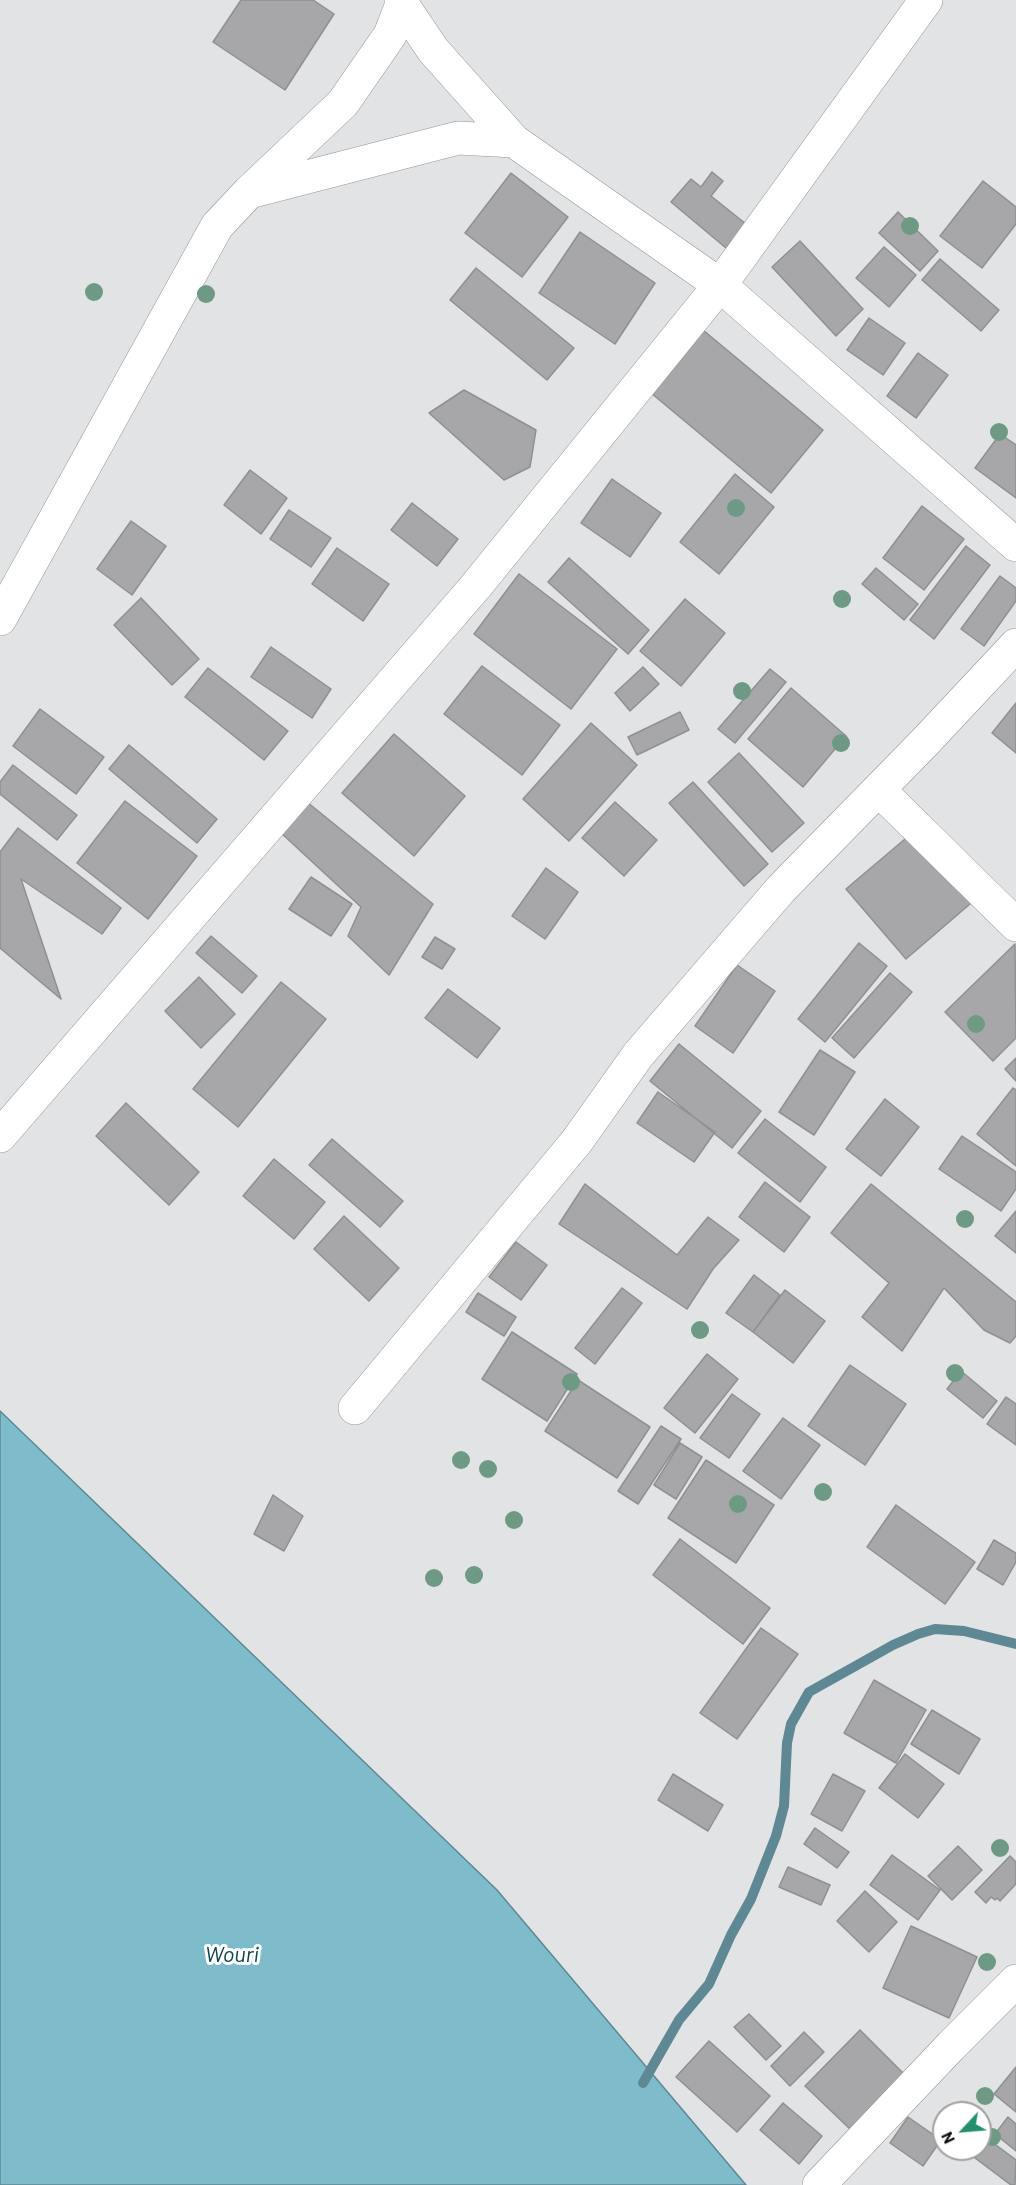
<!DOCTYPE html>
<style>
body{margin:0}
#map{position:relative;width:1016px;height:2185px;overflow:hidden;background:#e2e3e4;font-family:Barlow,sans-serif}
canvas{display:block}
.north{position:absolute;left:932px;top:2101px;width:60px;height:60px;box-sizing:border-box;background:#fff;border:2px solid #9f9f9f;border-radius:50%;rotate:244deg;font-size:16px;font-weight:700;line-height:24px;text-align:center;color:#101010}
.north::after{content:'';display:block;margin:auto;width:21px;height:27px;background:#25906f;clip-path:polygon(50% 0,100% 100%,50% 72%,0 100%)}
</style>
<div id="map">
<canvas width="1016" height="2185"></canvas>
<div class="north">N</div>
</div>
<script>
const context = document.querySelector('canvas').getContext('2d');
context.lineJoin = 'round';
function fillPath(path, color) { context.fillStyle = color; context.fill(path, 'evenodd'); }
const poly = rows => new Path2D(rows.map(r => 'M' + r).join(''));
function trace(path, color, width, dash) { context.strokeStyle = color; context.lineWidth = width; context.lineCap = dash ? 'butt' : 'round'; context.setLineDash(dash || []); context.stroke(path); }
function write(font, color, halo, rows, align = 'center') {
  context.font = font + ' Barlow,sans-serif'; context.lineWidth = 6; context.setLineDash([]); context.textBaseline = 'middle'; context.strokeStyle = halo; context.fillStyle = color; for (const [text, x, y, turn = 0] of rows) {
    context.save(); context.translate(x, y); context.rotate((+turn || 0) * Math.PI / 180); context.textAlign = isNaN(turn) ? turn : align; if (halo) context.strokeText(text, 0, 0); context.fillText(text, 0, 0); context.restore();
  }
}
const water = poly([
 [0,1411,497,1890,746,2185,0,2185,0,1411]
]);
const stream = poly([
 [643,2083,679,2020,709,1984,731,1935,751,1899,776,1836,784,1806,787,1743,791,1724,809,1692,893,1645,918,1634,935,1629,964,1631,1016,1644]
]);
const building = poly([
 [241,0,313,0,334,14,285,90,213,42,241,0],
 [712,172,723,181,711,196,746,224,726,248,671,202,691,179,701,187,712,172],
 [511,173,568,217,522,277,465,233,511,173],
 [983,181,1016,207,1016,224,982,268,940,236,983,181],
 [898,212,938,251,920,271,879,233,898,212],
 [580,232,655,283,615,344,539,293,580,232],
 [800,241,863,309,836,336,772,267,800,241],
 [884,247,916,275,889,307,856,278,884,247],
 [940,259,999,310,981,331,922,280,940,259],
 [476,268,574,348,547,380,450,300,476,268],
 [869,318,905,343,883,375,847,350,869,318],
 [703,330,823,430,771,493,651,393,703,330],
 [918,353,948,375,916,418,887,396,918,353],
 [464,390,536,430,530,467,504,480,429,413,464,390],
 [1000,434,1016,445,1016,498,975,468,1000,434],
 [250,470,287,498,261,534,224,505,250,470],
 [735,474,774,507,719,574,680,542,735,474],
 [612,479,661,513,630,557,581,523,612,479],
 [412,503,458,539,437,566,391,530,412,503],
 [922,506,964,539,924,590,883,558,922,506],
 [289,510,331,538,311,567,270,539,289,510],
 [131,521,166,546,132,595,97,569,131,521],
 [966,546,990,565,934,639,910,620,966,546],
 [337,548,389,584,363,621,312,584,337,548],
 [569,558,649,630,628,654,548,582,569,558],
 [876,568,918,604,904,620,862,584,876,568],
 [519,574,617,649,571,709,474,634,519,574],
 [1000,576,1016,588,1016,601,984,646,961,629,1000,576],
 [141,598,199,659,172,685,114,625,141,598],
 [685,599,725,633,681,686,640,651,685,599],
 [271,647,331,689,312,718,251,677,271,647],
 [482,666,560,725,522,775,444,714,482,666],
 [643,667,659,684,630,711,615,693,643,667],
 [208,668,288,731,264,760,185,697,208,668],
 [770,669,786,682,735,743,718,729,770,669],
 [791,688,846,736,803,787,748,739,791,688],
 [1016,703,1016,753,992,733,1016,703],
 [40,709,104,757,76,794,13,746,40,709],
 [680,712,689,730,637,755,628,737,680,712],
 [591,723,637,765,569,841,523,799,591,723],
 [394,734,465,796,414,856,342,793,394,734],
 [129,745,217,819,197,843,109,769,129,745],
 [739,753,804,823,772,852,708,782,739,753],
 [13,765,77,815,57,840,0,794,0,782,13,765],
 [693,782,768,864,744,886,669,803,693,782],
 [125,801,197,856,148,919,77,863,125,801],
 [307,802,433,904,389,975,348,936,361,907,280,832,307,802],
 [615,802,657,840,624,876,582,838,615,802],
 [18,828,121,908,102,934,21,879,61,999,0,948,0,852,18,828],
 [918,828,977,898,906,959,846,889,918,828],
 [546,868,578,892,545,939,512,916,546,868],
 [311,877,352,904,331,936,289,909,311,877],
 [211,936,257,976,242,993,196,953,211,936],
 [435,937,455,949,442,969,422,957,435,937],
 [859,943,887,966,825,1042,798,1019,859,943],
 [1015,944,1016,1038,993,1061,945,1012,1015,944],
 [737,965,775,991,733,1053,695,1026,737,965],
 [890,973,912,992,854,1058,832,1038,890,973],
 [199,977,235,1014,201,1048,165,1011,199,977],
 [281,982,326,1019,238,1127,193,1089,281,982],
 [448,989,500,1028,477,1058,425,1018,448,989],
 [679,1044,761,1111,732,1148,650,1081,679,1044],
 [820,1050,855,1072,814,1135,779,1112,820,1050],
 [1016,1058,1016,1081,1005,1069,1016,1058],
 [1013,1088,1016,1090,1016,1166,977,1134,1013,1088],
 [658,1092,715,1132,694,1162,637,1123,658,1092],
 [885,1099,919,1127,881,1176,846,1149,885,1099],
 [126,1103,199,1172,169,1205,96,1136,126,1103],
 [765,1119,826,1167,800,1202,738,1153,765,1119],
 [962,1136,1016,1172,1016,1189,1001,1211,939,1169,962,1136],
 [332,1139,403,1201,380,1227,309,1165,332,1139],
 [274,1159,325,1202,294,1239,243,1196,274,1159],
 [765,1182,810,1217,784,1252,739,1217,765,1182],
 [585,1184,677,1255,708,1217,739,1240,713,1269,687,1309,559,1224,585,1184],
 [871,1184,1016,1302,1016,1336,1010,1343,984,1330,944,1288,902,1351,862,1317,889,1283,831,1233,871,1184],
 [1016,1211,1016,1253,995,1236,1016,1211],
 [344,1216,399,1268,369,1301,314,1249,344,1216],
 [516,1242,547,1265,521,1300,489,1277,516,1242],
 [754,1275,780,1295,753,1332,726,1313,754,1275],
 [622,1288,642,1303,595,1364,575,1348,622,1288],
 [785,1290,825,1321,793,1363,753,1332,785,1290],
 [478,1293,516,1317,504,1336,466,1312,478,1293],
 [512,1332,577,1374,547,1421,482,1379,512,1332],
 [707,1354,738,1379,695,1433,664,1408,707,1354],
 [850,1365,906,1404,865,1465,808,1426,850,1365],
 [961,1371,997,1401,983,1418,947,1389,961,1371],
 [578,1380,650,1427,617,1478,545,1431,578,1380],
 [732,1394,760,1414,729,1458,700,1438,732,1394],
 [1006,1397,1016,1404,1016,1445,987,1424,1006,1397],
 [783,1418,820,1445,781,1499,743,1471,783,1418],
 [661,1426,681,1439,638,1504,618,1491,661,1426],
 [680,1443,702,1457,676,1499,654,1485,680,1443],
 [706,1460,774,1505,736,1563,668,1518,706,1460],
 [273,1495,303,1516,284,1551,254,1534,273,1495],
 [896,1505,975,1562,945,1604,867,1547,896,1505],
 [680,1539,770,1608,743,1644,653,1575,680,1539],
 [994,1540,1016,1553,1016,1562,1003,1585,977,1569,994,1540],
 [761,1628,798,1654,737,1739,700,1713,761,1628],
 [874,1680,926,1710,896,1763,844,1733,874,1680],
 [932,1710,980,1739,959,1774,911,1744,932,1710],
 [905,1754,944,1784,918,1818,879,1788,905,1754],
 [673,1774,723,1805,708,1831,658,1800,673,1774],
 [833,1774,865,1791,842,1831,811,1814,833,1774],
 [815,1828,849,1852,837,1868,804,1844,815,1828],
 [958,1846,982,1870,952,1900,928,1876,958,1846],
 [892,1855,940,1890,918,1920,870,1885,892,1855],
 [1010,1856,1016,1862,1016,1884,1000,1901,997,1898,995,1900,991,1897,986,1903,975,1892,1010,1856],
 [788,1867,830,1885,821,1905,779,1887,788,1867],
 [865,1891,897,1922,869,1952,837,1921,865,1891],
 [911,1926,977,1957,949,2018,883,1988,911,1926],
 [749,2014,781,2046,766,2060,734,2027,749,2014],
 [860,2030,905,2075,851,2130,805,2086,860,2030],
 [804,2032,824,2052,790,2086,771,2066,804,2032],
 [709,2041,770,2096,737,2132,676,2077,709,2041],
 [1016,2067,1016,2112,994,2094,1016,2067],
 [783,2103,822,2136,799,2164,760,2130,783,2103],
 [908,2117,941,2140,923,2166,890,2143,908,2117],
 [1008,2117,1016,2124,1016,2151,995,2134,1008,2117],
 [988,2139,1016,2160,1015,2185,1011,2185,975,2158,988,2139]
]);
const street = poly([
 [402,4,433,50,514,141,720,285,1016,545],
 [253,191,458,138,514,141],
 [0,619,217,226,249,192,343,103,390,35,402,4,401,0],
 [879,790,1016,925],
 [0,1136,476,586,720,285,926,0],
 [355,1408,577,1141,638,1055,781,889,925,742,1016,645]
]);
const secondary = poly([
 [819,2185,951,2046,1016,1981]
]);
const trees = [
 [910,226],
 [94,292],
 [206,294],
 [999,432],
 [736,508],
 [842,599],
 [742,691],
 [841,743],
 [976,1024],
 [965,1219],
 [700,1330],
 [955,1373],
 [571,1382],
 [461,1460],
 [488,1469],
 [823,1492],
 [738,1504],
 [514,1520],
 [474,1575],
 [434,1578],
 [1000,1848],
 [987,1962],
 [985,2096],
 [992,2137]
];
const waterNames = [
 ["Wouri",232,1955]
];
fillPath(water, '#7fbccb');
trace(water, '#5e8893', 1.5);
trace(stream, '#5e8893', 10);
fillPath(building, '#a7a7a9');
trace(building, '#8f9091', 1.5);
trace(street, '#949596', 34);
trace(secondary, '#949596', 34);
trace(street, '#fff', 33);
trace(secondary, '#fff', 33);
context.fillStyle = '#6e9984';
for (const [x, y] of trees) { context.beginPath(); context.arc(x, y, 9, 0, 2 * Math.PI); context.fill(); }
write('italic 22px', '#0c444f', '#fff', waterNames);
</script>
